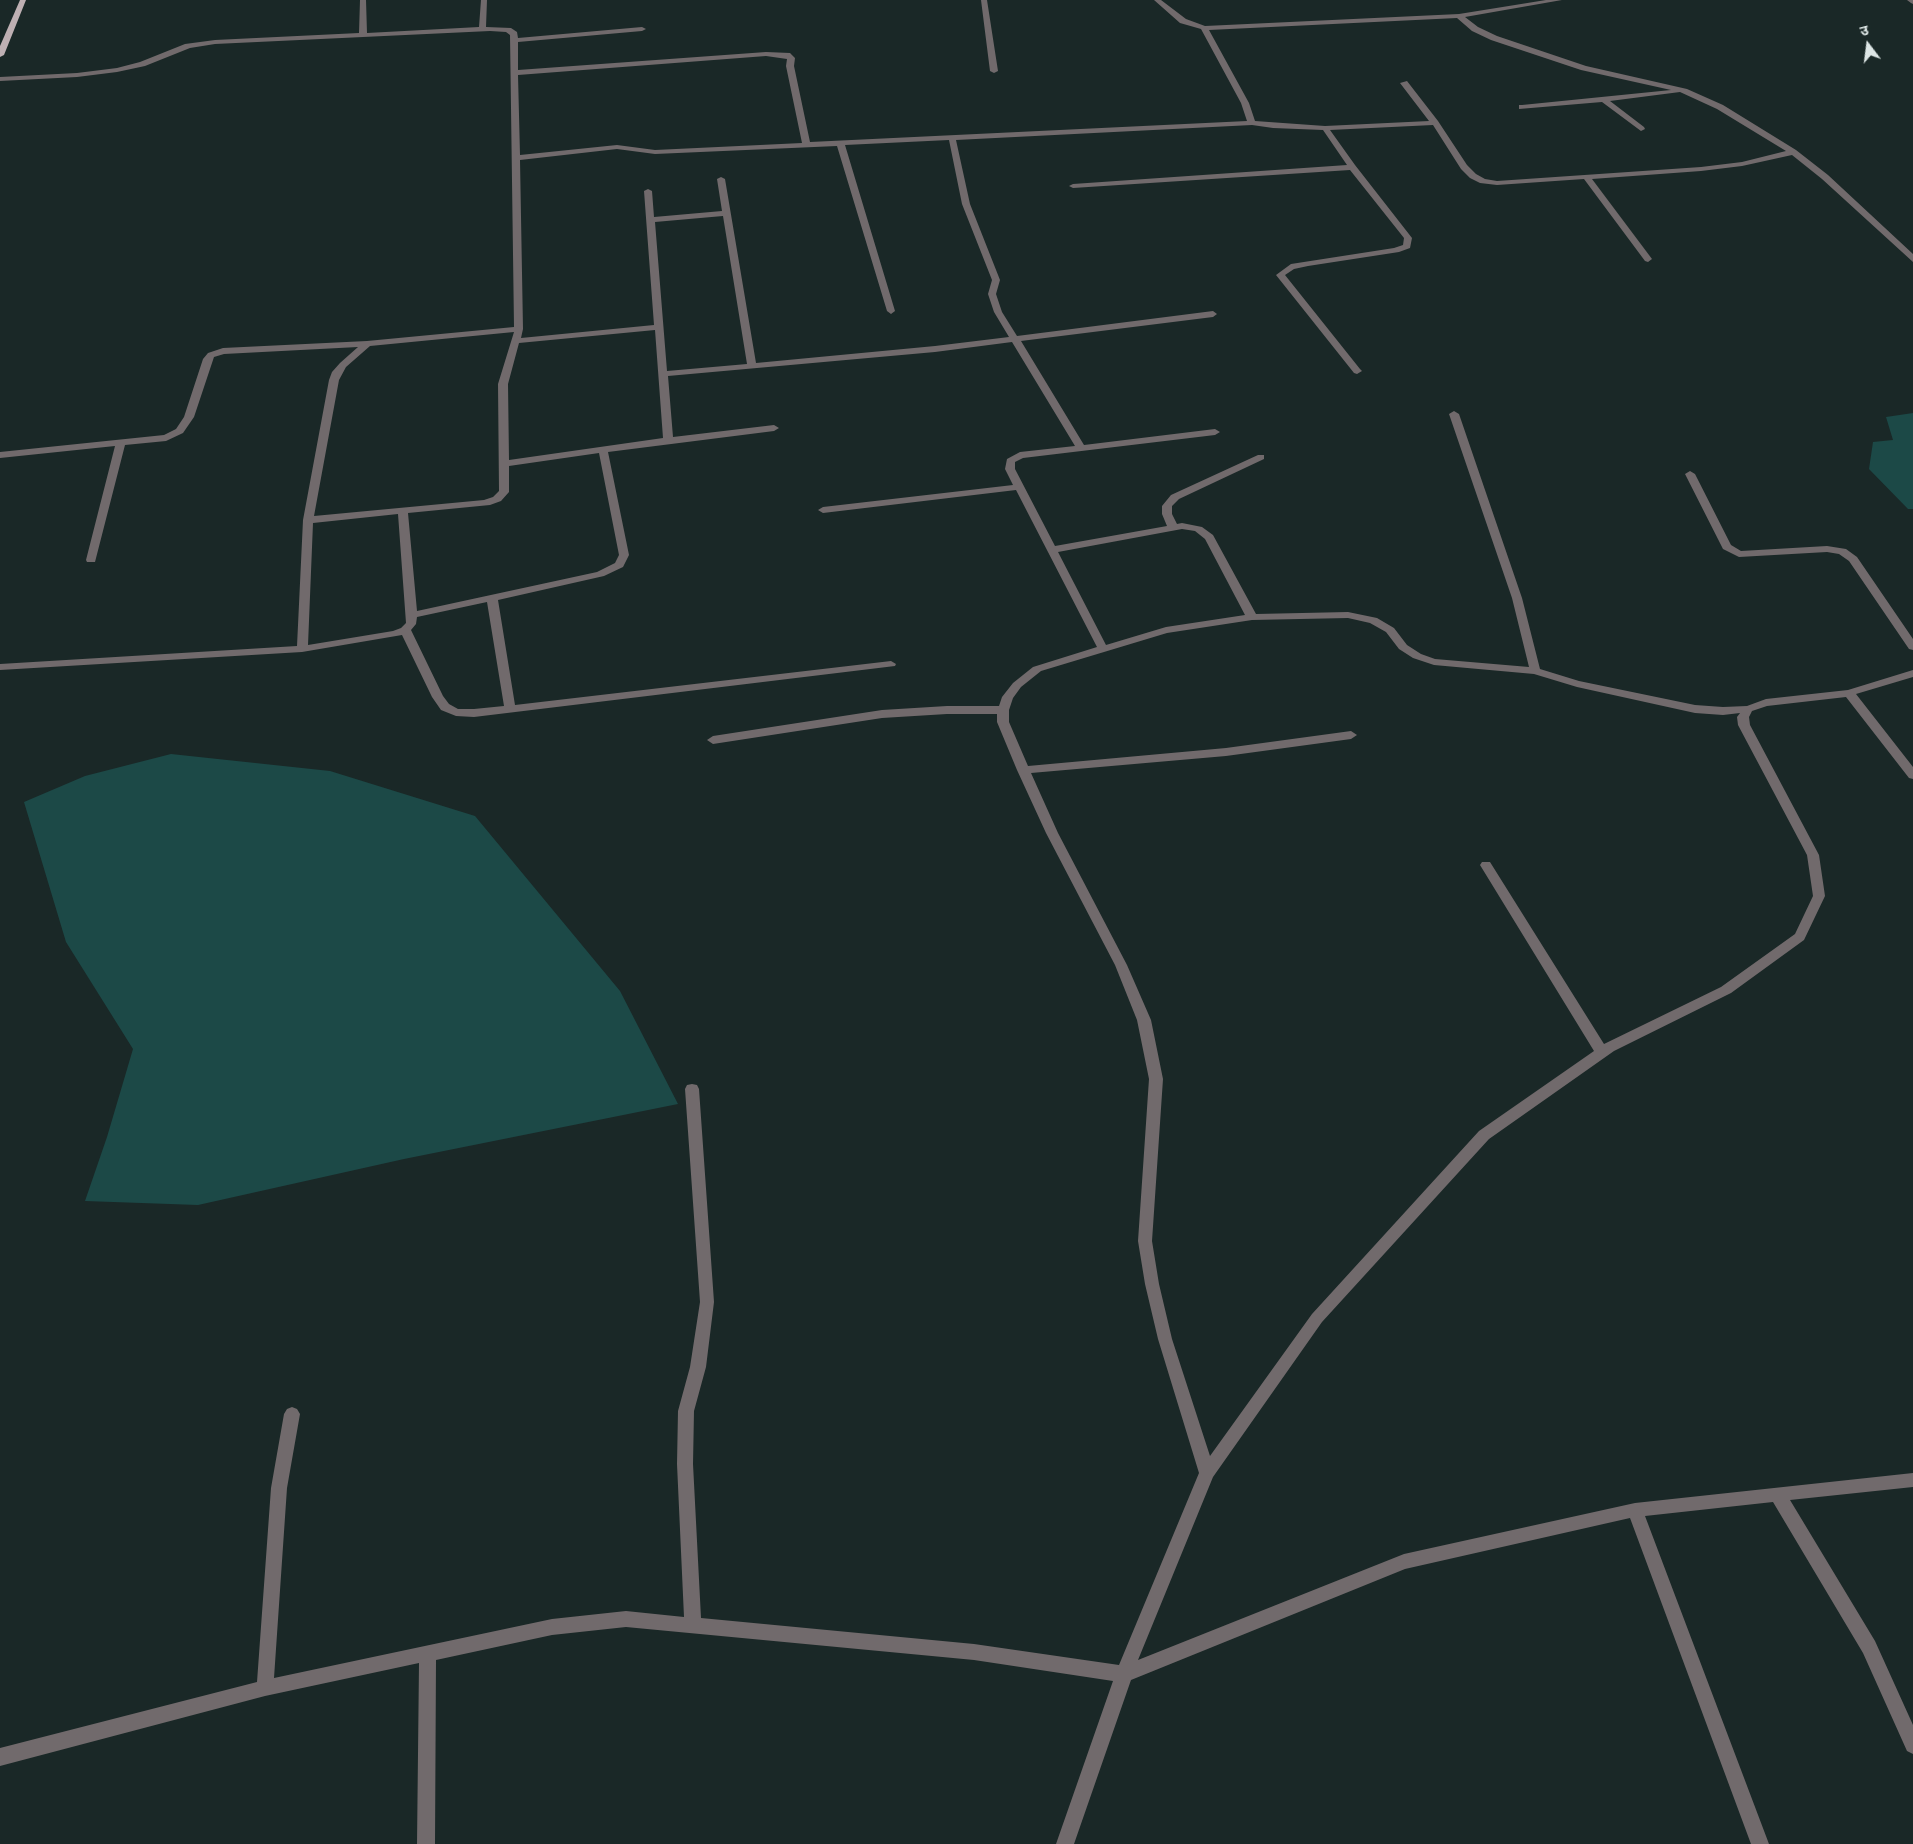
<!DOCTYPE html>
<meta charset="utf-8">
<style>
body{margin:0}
#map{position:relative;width:1913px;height:1844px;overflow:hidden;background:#1a2827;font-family:"Roboto Serif","Noto Sans Devanagari",serif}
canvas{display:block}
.north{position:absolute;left:1843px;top:20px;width:50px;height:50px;-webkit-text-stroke:4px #1a2827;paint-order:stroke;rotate:345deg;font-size:14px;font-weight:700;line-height:20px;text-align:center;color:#dde6e5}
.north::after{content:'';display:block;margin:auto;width:18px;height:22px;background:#dde6e5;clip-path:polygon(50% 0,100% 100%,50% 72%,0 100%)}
</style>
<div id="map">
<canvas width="1913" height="1844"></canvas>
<div class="north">उ</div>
</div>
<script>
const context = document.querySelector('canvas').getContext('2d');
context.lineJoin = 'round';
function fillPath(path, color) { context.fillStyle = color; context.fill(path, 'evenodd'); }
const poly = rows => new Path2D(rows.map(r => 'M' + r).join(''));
const water = poly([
 [1913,413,1913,509,1908,509,1869,469,1873,442,1893,440,1886,417],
 [171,754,330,771,475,816,620,991,678,1104,404,1159,198,1205,85,1201,107,1137,133,1049,66,942,24,802,85,776]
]);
const minor = poly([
 [360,0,366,0,367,33,479,27,481,0,487,0,486,27,511,28,517,32,518,38,642,27,646,29,642,31,518,42,518,70,766,52,790,53,795,58,794,66,810,142,1247,121,1241,103,1201,29,1180,23,1154,0,1161,0,1186,19,1205,26,1459,14,1546,0,1562,0,1465,17,1478,27,1497,36,1586,66,1687,89,1723,105,1796,150,1828,175,1913,254,1913,262,1822,179,1792,155,1742,166,1701,171,1592,179,1652,259,1648,262,1645,261,1584,179,1497,185,1480,183,1470,178,1461,169,1433,125,1330,130,1355,165,1412,238,1410,248,1399,252,1308,266,1294,269,1285,275,1360,369,1362,371,1357,374,1354,373,1276,275,1291,264,1394,248,1403,245,1404,238,1350,170,1073,188,1069,186,1073,184,1347,165,1323,130,1273,128,1252,125,956,140,970,204,1000,280,996,294,1002,312,1017,336,1213,311,1217,314,1213,317,1021,341,1084,445,1215,429,1220,432,1215,435,1023,458,1015,462,1015,469,1055,546,1167,526,1162,514,1162,506,1171,495,1258,455,1264,455,1264,459,1179,499,1172,506,1172,514,1177,524,1182,523,1202,527,1213,535,1256,614,1348,612,1377,618,1394,628,1407,645,1421,654,1435,659,1529,667,1512,598,1449,414,1454,411,1459,414,1522,598,1540,669,1579,681,1695,705,1723,707,1747,706,1766,699,1848,690,1913,670,1913,677,1856,694,1913,767,1913,779,1909,778,1846,697,1767,706,1752,711,1749,717,1750,725,1819,855,1825,896,1804,940,1731,993,1614,1051,1489,1139,1322,1322,1213,1477,1138,1660,1404,1554,1635,1503,1913,1473,1913,1487,1790,1500,1875,1641,1913,1725,1913,1754,1907,1751,1863,1653,1773,1502,1645,1516,1769,1844,1751,1844,1630,1518,1405,1569,1131,1680,1074,1844,1056,1844,1113,1681,974,1660,626,1627,552,1635,436,1660,435,1844,417,1844,419,1663,265,1696,0,1766,0,1748,257,1682,271,1488,284,1414,287,1409,292,1407,297,1409,300,1414,287,1488,274,1678,552,1619,626,1611,684,1617,677,1464,678,1411,690,1367,700,1302,685,1089,687,1085,692,1084,697,1085,699,1089,714,1302,706,1367,694,1411,693,1464,701,1618,974,1644,1119,1665,1199,1473,1158,1339,1145,1284,1138,1241,1149,1079,1137,1020,1115,965,1046,833,1017,770,997,722,997,714,947,714,882,718,713,744,707,740,713,736,882,710,947,706,999,706,1002,697,1013,683,1033,667,1097,647,1016,490,823,513,818,510,823,507,1013,485,1005,469,1007,459,1020,452,1075,446,1012,342,935,352,668,376,673,437,774,425,779,428,774,431,608,452,629,555,623,567,604,576,498,600,515,705,891,661,896,664,895,666,474,717,456,716,441,710,432,697,402,635,302,652,0,670,0,664,297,646,303,520,329,380,332,372,340,363,358,347,224,354,214,357,194,417,183,433,166,441,125,445,95,562,87,562,86,560,115,446,0,458,0,452,164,435,176,429,184,417,203,359,208,353,223,348,367,341,514,327,510,35,506,32,490,31,215,44,190,48,145,66,117,72,77,77,0,81,0,77,77,73,117,68,140,62,185,44,215,40,359,33,360,0],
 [1457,18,1472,31,1491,40,1581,70,1671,90,1522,105,1519,105,1519,109,1602,102,1641,131,1645,129,1644,127,1610,101,1680,92,1717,109,1786,151,1742,162,1701,167,1497,181,1485,179,1476,174,1467,165,1438,121,1407,81,1400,83,1429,121,1325,126,1255,121,1249,103,1209,30,1457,18],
 [766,56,787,59,786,66,802,143,655,150,617,145,520,155,518,75,766,56],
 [949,140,962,204,992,280,988,294,994,312,1009,337,935,346,756,363,725,179,721,177,717,179,722,211,654,217,652,191,648,189,644,191,654,325,521,338,523,329,520,160,617,149,655,154,837,146,887,311,891,314,895,311,845,145,949,140],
 [723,216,747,364,667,371,655,222,723,216],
 [655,330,663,438,509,460,508,384,519,343,655,330],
 [514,332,498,384,499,491,493,497,484,500,314,516,339,380,346,367,370,346,514,332],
 [599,453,619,555,615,563,597,572,417,611,408,513,490,505,501,501,509,492,509,466,599,453],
 [398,514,406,623,401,628,393,631,308,645,313,523,398,514],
 [1182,529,1195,531,1205,539,1245,615,1166,627,1106,645,1058,552,1182,529],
 [487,602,504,706,474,709,458,709,449,704,443,696,411,630,416,624,417,617,487,602],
 [1348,618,1370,623,1386,632,1399,649,1413,658,1434,665,1534,674,1577,687,1695,713,1723,715,1740,713,1737,717,1738,725,1807,855,1813,896,1795,934,1721,987,1604,1044,1490,862,1482,862,1480,865,1594,1051,1479,1131,1312,1314,1210,1456,1172,1339,1159,1284,1152,1241,1163,1079,1151,1020,1127,965,1058,833,1031,773,1226,756,1351,739,1357,735,1351,731,1226,748,1028,766,1009,722,1009,710,1013,698,1021,687,1041,671,1167,633,1252,620,1348,618],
 [981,0,987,0,998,71,994,73,990,71,981,0],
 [1907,0,1913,0,1913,4,1911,3,1907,0],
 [1690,471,1695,474,1731,545,1741,551,1827,546,1846,549,1857,557,1913,639,1913,650,1909,649,1849,561,1839,554,1827,552,1739,557,1723,549,1685,474,1690,471]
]);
const major = poly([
 [20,0,26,0,4,55,0,57,0,46,20,0]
]);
fillPath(water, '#1c4947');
fillPath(minor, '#716a6c');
fillPath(major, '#beb0b3');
</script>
